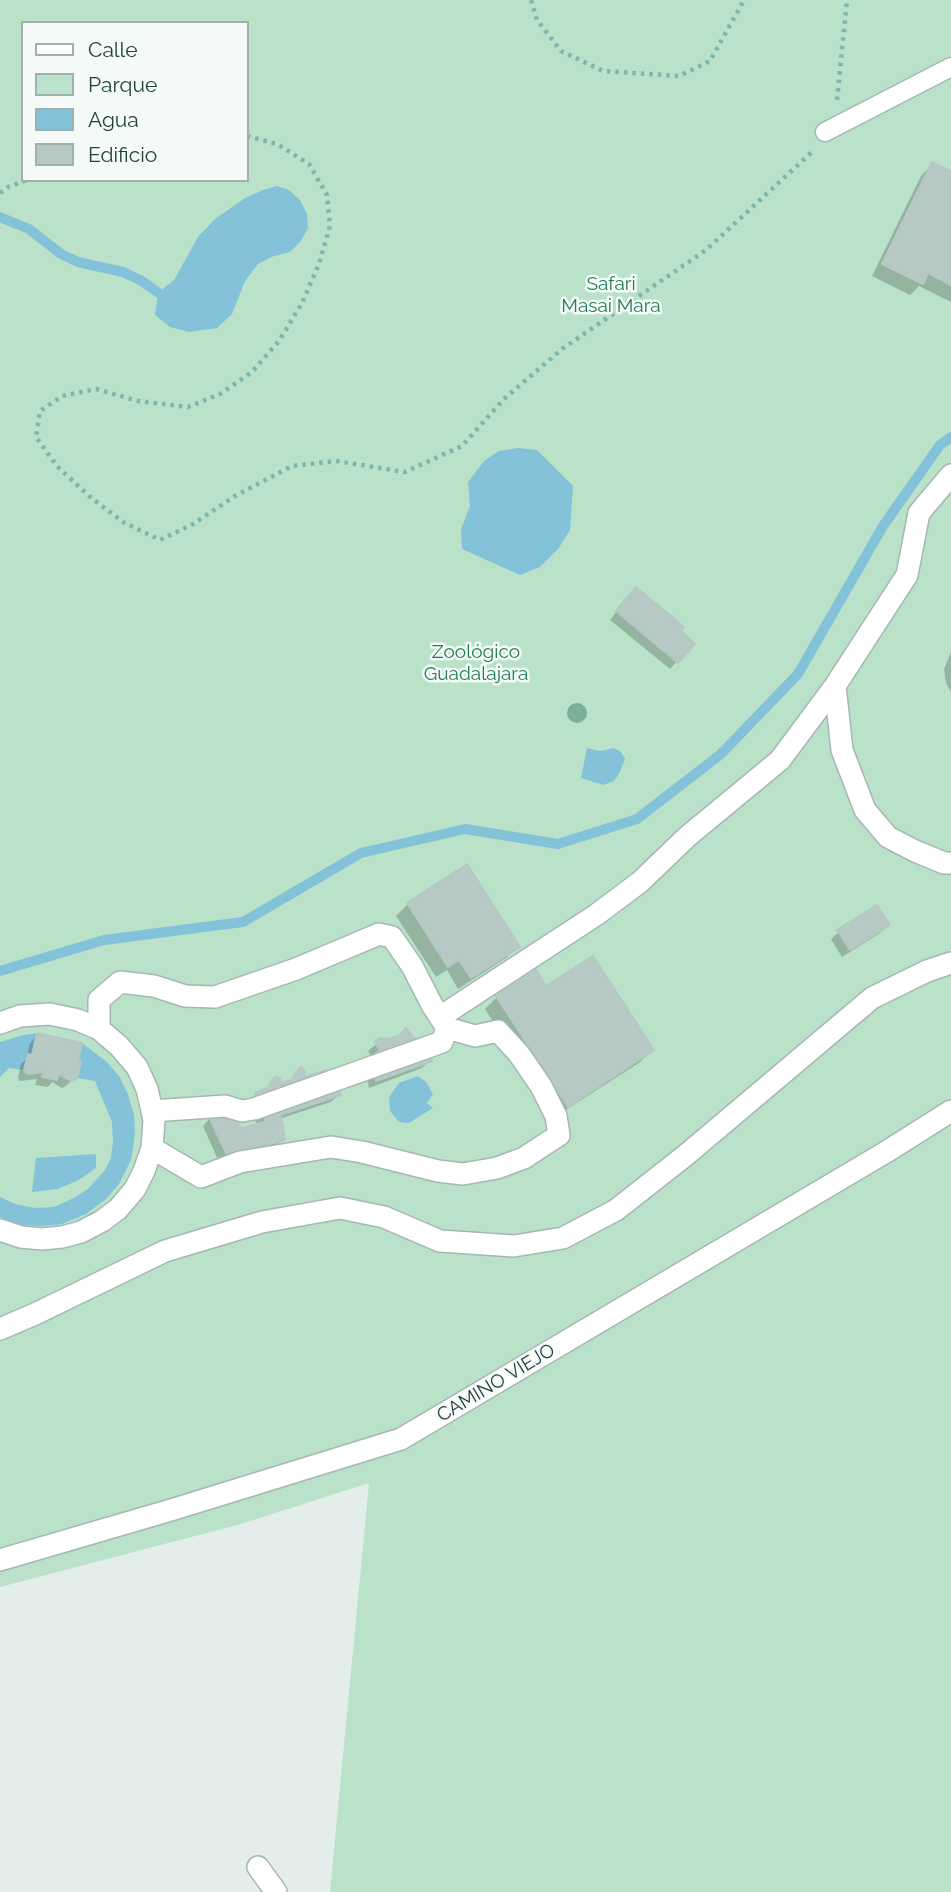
<!DOCTYPE html>
<meta charset="utf-8">
<style>
body{margin:0}
#map{position:relative;width:951px;height:1892px;overflow:hidden;background:#e3eeea;font-family:Raleway,sans-serif}
canvas{display:block}
.legend{position:absolute;left:21px;top:21px;width:228px;height:161px;box-sizing:border-box;background:#f4faf8;border:2px solid #9fb0ad;margin:0;padding:9px 12px;list-style:none;font-size:21px;color:#20423d}
.legend li{display:flex;align-items:center;gap:14px;height:35px}
.legend b{width:35px;border:2px solid #9fb0ad}
</style>
<div id="map">
<canvas width="951" height="1892"></canvas>
<ul class="legend">
<li><b style="height:9px;background:#fff"></b>Calle</li>
<li><b style="height:19px;background:#b9e2c9"></b>Parque</li>
<li><b style="height:19px;background:#84c2d9"></b>Agua</li>
<li><b style="height:19px;background:#b7c9c4"></b>Edificio</li>
</ul>
</div>
<script>
const context = document.querySelector('canvas').getContext('2d');
context.lineJoin = 'round';
function fillPath(path, color) { context.fillStyle = color; context.fill(path, 'evenodd'); }
const poly = rows => new Path2D(rows.map(r => 'M' + r).join(''));
function trace(path, color, width, dash) { context.strokeStyle = color; context.lineWidth = width; context.lineCap = dash ? 'butt' : 'round'; context.setLineDash(dash || []); context.stroke(path); }
function write(font, color, halo, rows, align = 'center') {
  context.font = font + ' Raleway,sans-serif'; context.lineWidth = 5; context.setLineDash([]); context.textBaseline = 'middle'; context.strokeStyle = halo; context.fillStyle = color; for (const [text, x, y, turn = 0] of rows) {
    context.save(); context.translate(x, y); context.rotate((+turn || 0) * Math.PI / 180); context.textAlign = isNaN(turn) ? turn : align; if (halo) context.strokeText(text, 0, 0); context.fillText(text, 0, 0); context.restore();
  }
}
const green = poly([
 [0,0,951,0,951,1892,330,1892,369,1483,241,1524,0,1587],
 [23,23,247,23,247,180,23,180]
]);
const water = poly([
 [277,186,289,190,300,200,307,214,308,228,301,241,290,252,271,257,258,264,245,281,232,314,217,328,189,332,170,327,155,315,157,300,163,289,174,280,198,237,215,219,245,198,263,190],
 [518,448,537,450,573,486,570,530,558,549,540,567,520,575,462,549,461,529,470,506,468,482,484,461,499,451],
 [587,748,600,751,614,748,621,752,625,759,619,774,614,781,603,785,581,778],
 [37,1033,32,1055,24,1070,9,1068,0,1077,0,1042,23,1035],
 [82,1043,107,1062,119,1076,127,1092,134,1114,135,1134,131,1160,119,1184,106,1199,86,1214,62,1224,41,1226,22,1225,3,1219,0,1217,0,1197,15,1204,35,1208,54,1207,74,1198,88,1189,105,1170,111,1158,113,1141,112,1122,95,1081,77,1078,81,1061,78,1060],
 [418,1076,426,1082,433,1094,427,1103,433,1108,409,1123,399,1122,390,1111,389,1097,399,1083],
 [96,1154,96,1168,77,1181,57,1189,32,1192,36,1158]
]);
const shadow = poly([
 [932,164,951,173,951,192,946,202,951,204,951,302,919,286,910,295,872,276,921,176],
 [628,597,678,632,677,661,670,669,610,620],
 [951,652,951,692,946,683,944,669],
 [408,904,518,946,506,958,458,989,447,970,436,977,396,916],
 [887,925,880,933,842,957,831,939,839,932],
 [546,989,652,1050,640,1062,555,1117,485,1009,497,997],
 [38,1035,75,1077,67,1085,62,1088,52,1082,48,1087,35,1085,37,1079,20,1081,18,1078,21,1064,26,1059,30,1043],
 [381,1040,430,1061,422,1068,369,1088,364,1066,372,1058,368,1051],
 [301,1069,303,1080,339,1095,331,1102,279,1119,283,1139,275,1147,219,1162,203,1126,210,1118,243,1130,257,1125,248,1102,256,1094,265,1091,275,1079,280,1086,289,1082]
]);
const stream = poly([
 [0,217,29,229,61,254,78,262,123,272,142,281,160,294],
 [0,971,104,940,243,922,361,853,465,829,558,844,637,819,721,754,798,674,883,526,940,445,951,437]
]);
const building = poly([
 [932,162,951,171,951,196,949,201,951,202,951,285,928,273,923,284,882,264,932,162],
 [636,587,684,627,681,631,695,644,678,663,616,611,636,587],
 [467,864,520,947,471,978,459,960,448,967,407,903,467,864],
 [877,905,890,925,850,950,837,930,877,905],
 [593,956,654,1050,568,1107,496,996,536,970,546,986,593,956],
 [406,1028,432,1061,376,1081,371,1057,380,1050,374,1042,380,1038,390,1039,400,1035,406,1028],
 [37,1033,82,1043,78,1060,81,1061,77,1078,71,1081,59,1074,57,1080,42,1077,43,1072,28,1074,24,1070,28,1054,32,1055,37,1033],
 [301,1066,305,1071,304,1077,327,1070,341,1095,265,1120,255,1093,267,1088,275,1077,280,1078,281,1083,291,1080,301,1066],
 [224,1110,231,1113,239,1126,243,1128,281,1117,285,1140,227,1155,209,1117,224,1110]
]);
const path = poly([
 [531,0,537,20,561,51,603,71,679,76,710,61,744,0],
 [837,100,847,0],
 [247,136,277,144,309,164,327,195,330,226,319,264,302,303,279,341,252,372,220,394,188,407,138,401,96,389,62,396,40,411,36,437,57,466,89,496,123,522,160,540,193,524,235,496,292,466,336,461,405,472,462,446,504,399,562,349,706,250,813,151],
 [0,193,8,187,27,180]
]);
const service = poly([
 [825,132,951,67]
]);
const pedestrian = poly([
 [835,686,842,750,865,810,888,837,915,851,944,863,951,863],
 [440,1017,596,915,640,882,688,836,780,760,835,686,907,575,919,513,951,475],
 [0,1023,20,1016,50,1014,78,1020,99,1029,119,1046,137,1067,147,1089,154,1120,152,1148,144,1171,135,1189,118,1209,102,1221,81,1232,62,1237,42,1239,21,1237,0,1230],
 [99,1029,99,1000,120,982,154,986,185,996,215,997,296,969,379,934,392,937,412,966,432,1005,447,1028,475,1036,498,1031,519,1054,541,1086,556,1116,559,1135,524,1158,497,1168,463,1174,438,1171,362,1152,331,1147,240,1162,201,1177,152,1148],
 [152,1111,225,1106,242,1111,254,1109,442,1042,447,1028],
 [0,1329,35,1314,165,1251,262,1222,340,1208,384,1217,440,1241,514,1246,563,1238,616,1210,686,1155,872,998,927,971,951,963]
]);
const minor = poly([
 [0,1560,171,1510,401,1439,886,1152,951,1111],
 [258,1867,276,1892]
]);
const trees = [
 [577,713]
];
const parkNames = [
 ["Safari",611,284],
 ["Masai Mara",611,306],
 ["Zoológico",476,652],
 ["Guadalajara",476,674]
];
const streetNames = [
 ["CAMINO VIEJO",496,1383,-31]
];
fillPath(green, '#b9e2c9');
fillPath(water, '#84c2d9');
fillPath(shadow, '#0003');
trace(stream, '#84c2d9', 10);
fillPath(building, '#b7c9c4');
trace(building, '#b4c9c3', 2);
trace(service, '#a5b7b3', 21);
trace(pedestrian, '#a5b7b3', 24);
trace(minor, '#a5b7b3', 24);
trace(path, '#7fb6ab', 4.5, [3.5, 5]);
trace(service, '#fff', 18);
trace(pedestrian, '#fff', 21);
trace(minor, '#fff', 21);
context.fillStyle = '#7ab096';
for (const [x, y] of trees) { context.beginPath(); context.arc(x, y, 10, 0, 2 * Math.PI); context.fill(); }
write('19px', '#257e52', '#f4faf8', parkNames);
write('19px', '#20423d', '#f4faf8', streetNames);
</script>
